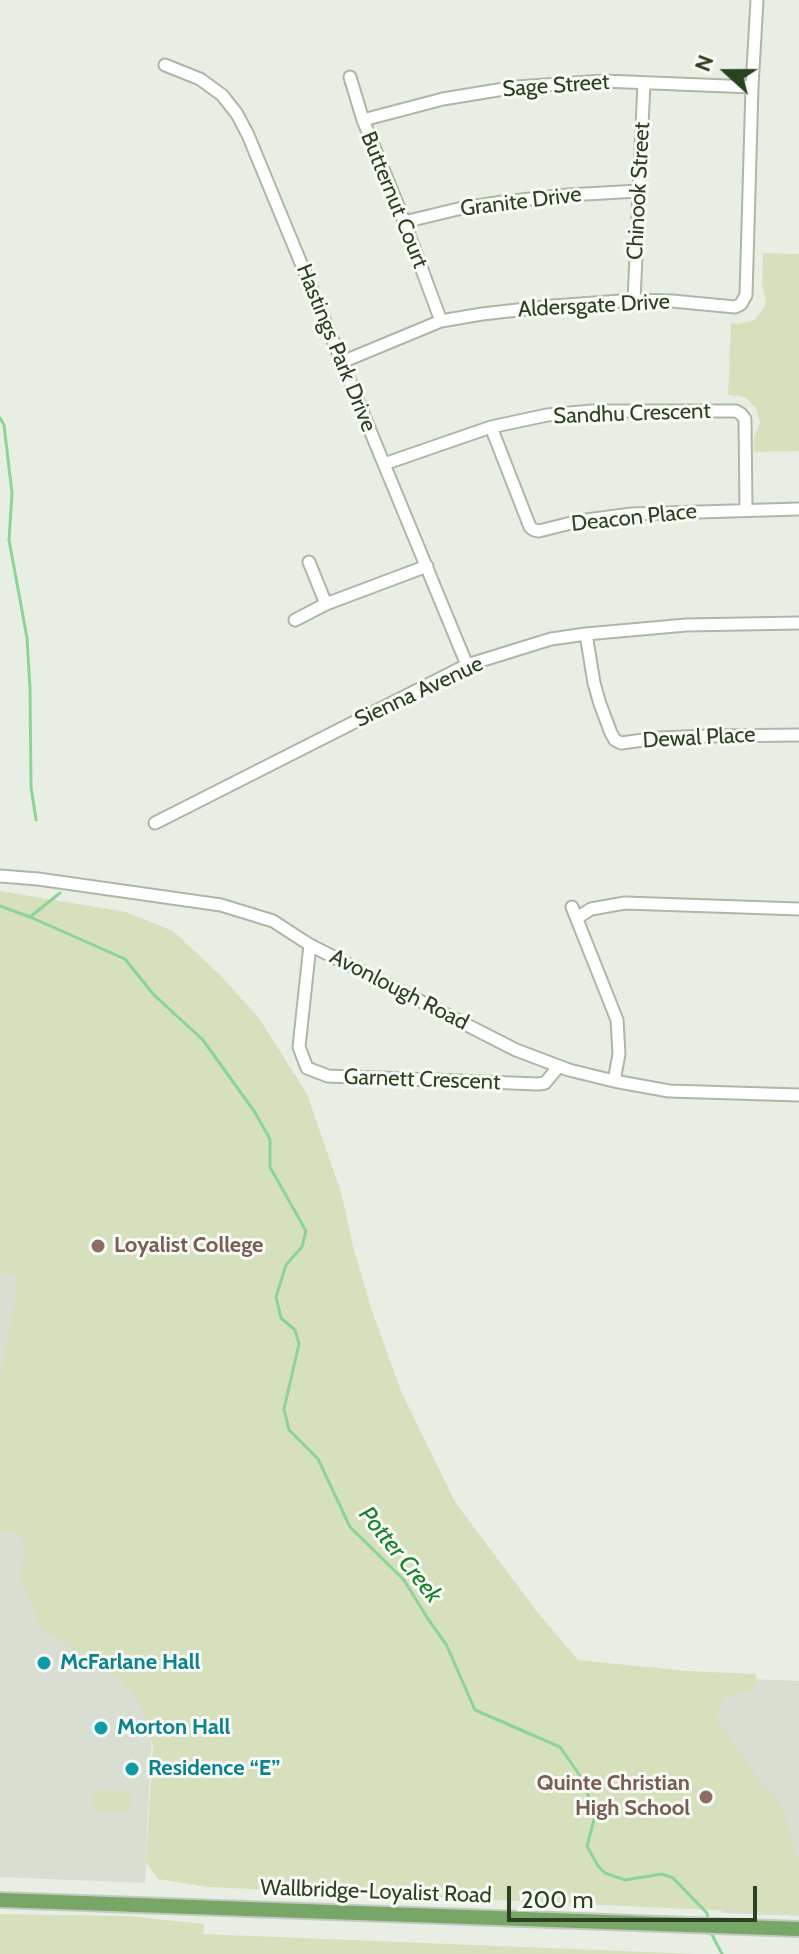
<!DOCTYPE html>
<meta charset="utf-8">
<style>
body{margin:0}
#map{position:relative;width:799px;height:1954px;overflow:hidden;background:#e9eee4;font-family:Cabin,sans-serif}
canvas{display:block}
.north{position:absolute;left:687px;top:32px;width:80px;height:80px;-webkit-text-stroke:6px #f8faf5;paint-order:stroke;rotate:291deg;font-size:22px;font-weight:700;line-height:32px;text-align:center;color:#2b4122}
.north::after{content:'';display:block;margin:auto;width:28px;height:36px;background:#2b4122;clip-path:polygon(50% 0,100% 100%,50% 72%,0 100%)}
.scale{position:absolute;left:507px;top:1886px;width:250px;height:36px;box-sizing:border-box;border:4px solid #2b4122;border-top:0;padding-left:10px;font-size:24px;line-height:28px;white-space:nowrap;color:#2b4122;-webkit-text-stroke:6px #f8faf5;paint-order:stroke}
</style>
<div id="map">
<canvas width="799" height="1954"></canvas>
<div class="north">N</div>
<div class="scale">200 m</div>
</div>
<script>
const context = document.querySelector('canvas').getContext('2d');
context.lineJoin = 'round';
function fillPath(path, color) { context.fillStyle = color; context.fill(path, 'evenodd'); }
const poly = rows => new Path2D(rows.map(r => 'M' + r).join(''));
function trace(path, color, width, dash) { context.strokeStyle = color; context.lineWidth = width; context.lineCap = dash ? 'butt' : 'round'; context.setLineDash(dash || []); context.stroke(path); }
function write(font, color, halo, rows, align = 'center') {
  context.font = font + ' Cabin,sans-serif'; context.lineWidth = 6; context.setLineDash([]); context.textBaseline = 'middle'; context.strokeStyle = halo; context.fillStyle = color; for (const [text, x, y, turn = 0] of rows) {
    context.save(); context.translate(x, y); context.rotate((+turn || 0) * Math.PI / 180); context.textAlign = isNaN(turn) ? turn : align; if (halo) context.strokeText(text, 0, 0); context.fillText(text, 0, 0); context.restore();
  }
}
const built = poly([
 [0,915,166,1409,145,1883,0,1877],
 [489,1668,799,1681,799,1916,723,1913]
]);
const green = poly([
 [763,253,799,254,799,451,754,452,754,437,760,423,756,408,745,397,728,395,731,323,739,324,754,320,764,308,766,301,762,285],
 [0,891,126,912,173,931,221,976,259,1018,307,1094,341,1192,353,1246,371,1308,401,1391,455,1502,538,1613,578,1660,687,1671,756,1674,755,1689,723,1698,716,1718,765,1788,780,1800,799,1864,799,1914,208,1887,158,1879,146,1862,153,1747,140,1702,117,1677,41,1628,20,1576,24,1551,21,1534,4,1529,0,1534,0,1378,18,1283,15,1276,0,1272],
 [93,1790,131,1791,130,1813,93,1812],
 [0,1914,127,1916,204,1924,203,1934,696,1954,0,1954]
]);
const stream = poly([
 [0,418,4,425,12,493,9,540,27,638,30,688,31,787,36,820],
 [0,906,30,917,125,959,154,995,203,1040,254,1111,270,1139,270,1167,306,1231,302,1247,286,1265,276,1297,281,1318,295,1330,299,1344,284,1409,289,1430,318,1459,350,1527,404,1580,428,1619,446,1644,475,1710,560,1747,583,1780,595,1816,587,1846,598,1866,605,1873,625,1880,662,1874,673,1878,707,1913,708,1920],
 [30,917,60,893],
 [710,1931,722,1954]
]);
const minor = poly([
 [165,65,200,79,222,95,237,114,248,135,467,665],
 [350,77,363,120,401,213,441,321],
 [363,120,443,99,516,87,603,81,752,87],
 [404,222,458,209,502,202,568,195,638,191],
 [634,300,644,83],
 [342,362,441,321,482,314,553,306,634,300,672,301,735,307,741,304,746,295,752,87,757,0],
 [491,427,530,527,534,530,539,531,579,521,631,514,799,509],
 [384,464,491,427,547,415,592,411,736,411,741,414,745,419,746,509],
 [309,562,326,604],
 [295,620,326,604,427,566],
 [586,634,594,683,600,704,611,733,615,740,621,743,659,738,709,736,799,735],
 [155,823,467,665,551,639,586,634,686,625,799,623],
 [0,876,38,879,221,905,273,921,310,945,516,1050,569,1070,614,1081,669,1091,799,1095],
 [572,907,617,1020,619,1054,614,1081],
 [577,918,591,909,625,903,799,909],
 [310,945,299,1047,307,1068,328,1076,538,1084,545,1083,559,1066]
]);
const major = poly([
 [0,1900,799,1929]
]);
const markers = [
 [98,1246,8,"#8d6e63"],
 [44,1663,8,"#0f9aa8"],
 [101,1728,8,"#0f9aa8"],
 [132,1769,8,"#0f9aa8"],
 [706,1797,8,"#8d6e63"]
];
const streetNames = [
 ["Sage Street",556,86,-4],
 ["Chinook Street",639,191,-87],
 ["Butternut Court",394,200,68],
 ["Granite Drive",521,202,-7],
 ["Aldersgate Drive",594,306,-3],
 ["Hastings Park Drive",336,348,68],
 ["Sandhu Crescent",632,414,-2],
 ["Deacon Place",634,518,-6],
 ["Sienna Avenue",419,692,-25],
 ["Dewal Place",699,738,-3],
 ["Avonlough Road",399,990,27],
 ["Garnett Crescent",422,1080,2],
 ["Wallbridge-Loyalist Road",376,1892,2]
];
const educationNames = [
 ["Loyalist College",114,1246],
 ["Quinte Christian",690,1784,"right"],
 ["High School",690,1809,"right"]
];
const cultureNames = [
 ["McFarlane Hall",60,1663],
 ["Morton Hall",117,1728],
 ["Residence “E”",148,1769]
];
const waterNames = [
 ["Potter Creek",400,1555,51]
];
fillPath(built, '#d8ded2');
fillPath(green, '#d7e0bc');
trace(stream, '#8ad595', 3);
trace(minor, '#acb7a6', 15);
trace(major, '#c4cac1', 18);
trace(minor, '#fff', 11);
trace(major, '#77a667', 14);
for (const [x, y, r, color] of markers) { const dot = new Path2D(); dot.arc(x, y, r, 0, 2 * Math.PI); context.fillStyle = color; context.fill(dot); trace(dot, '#f8faf5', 3); }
write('22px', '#2b4122', '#f8faf5', streetNames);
write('bold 22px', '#785e54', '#f8faf5', educationNames, 'left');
write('bold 22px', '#0d838f', '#f8faf5', cultureNames, 'left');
write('italic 24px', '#19802a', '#f8faf5', waterNames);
</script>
